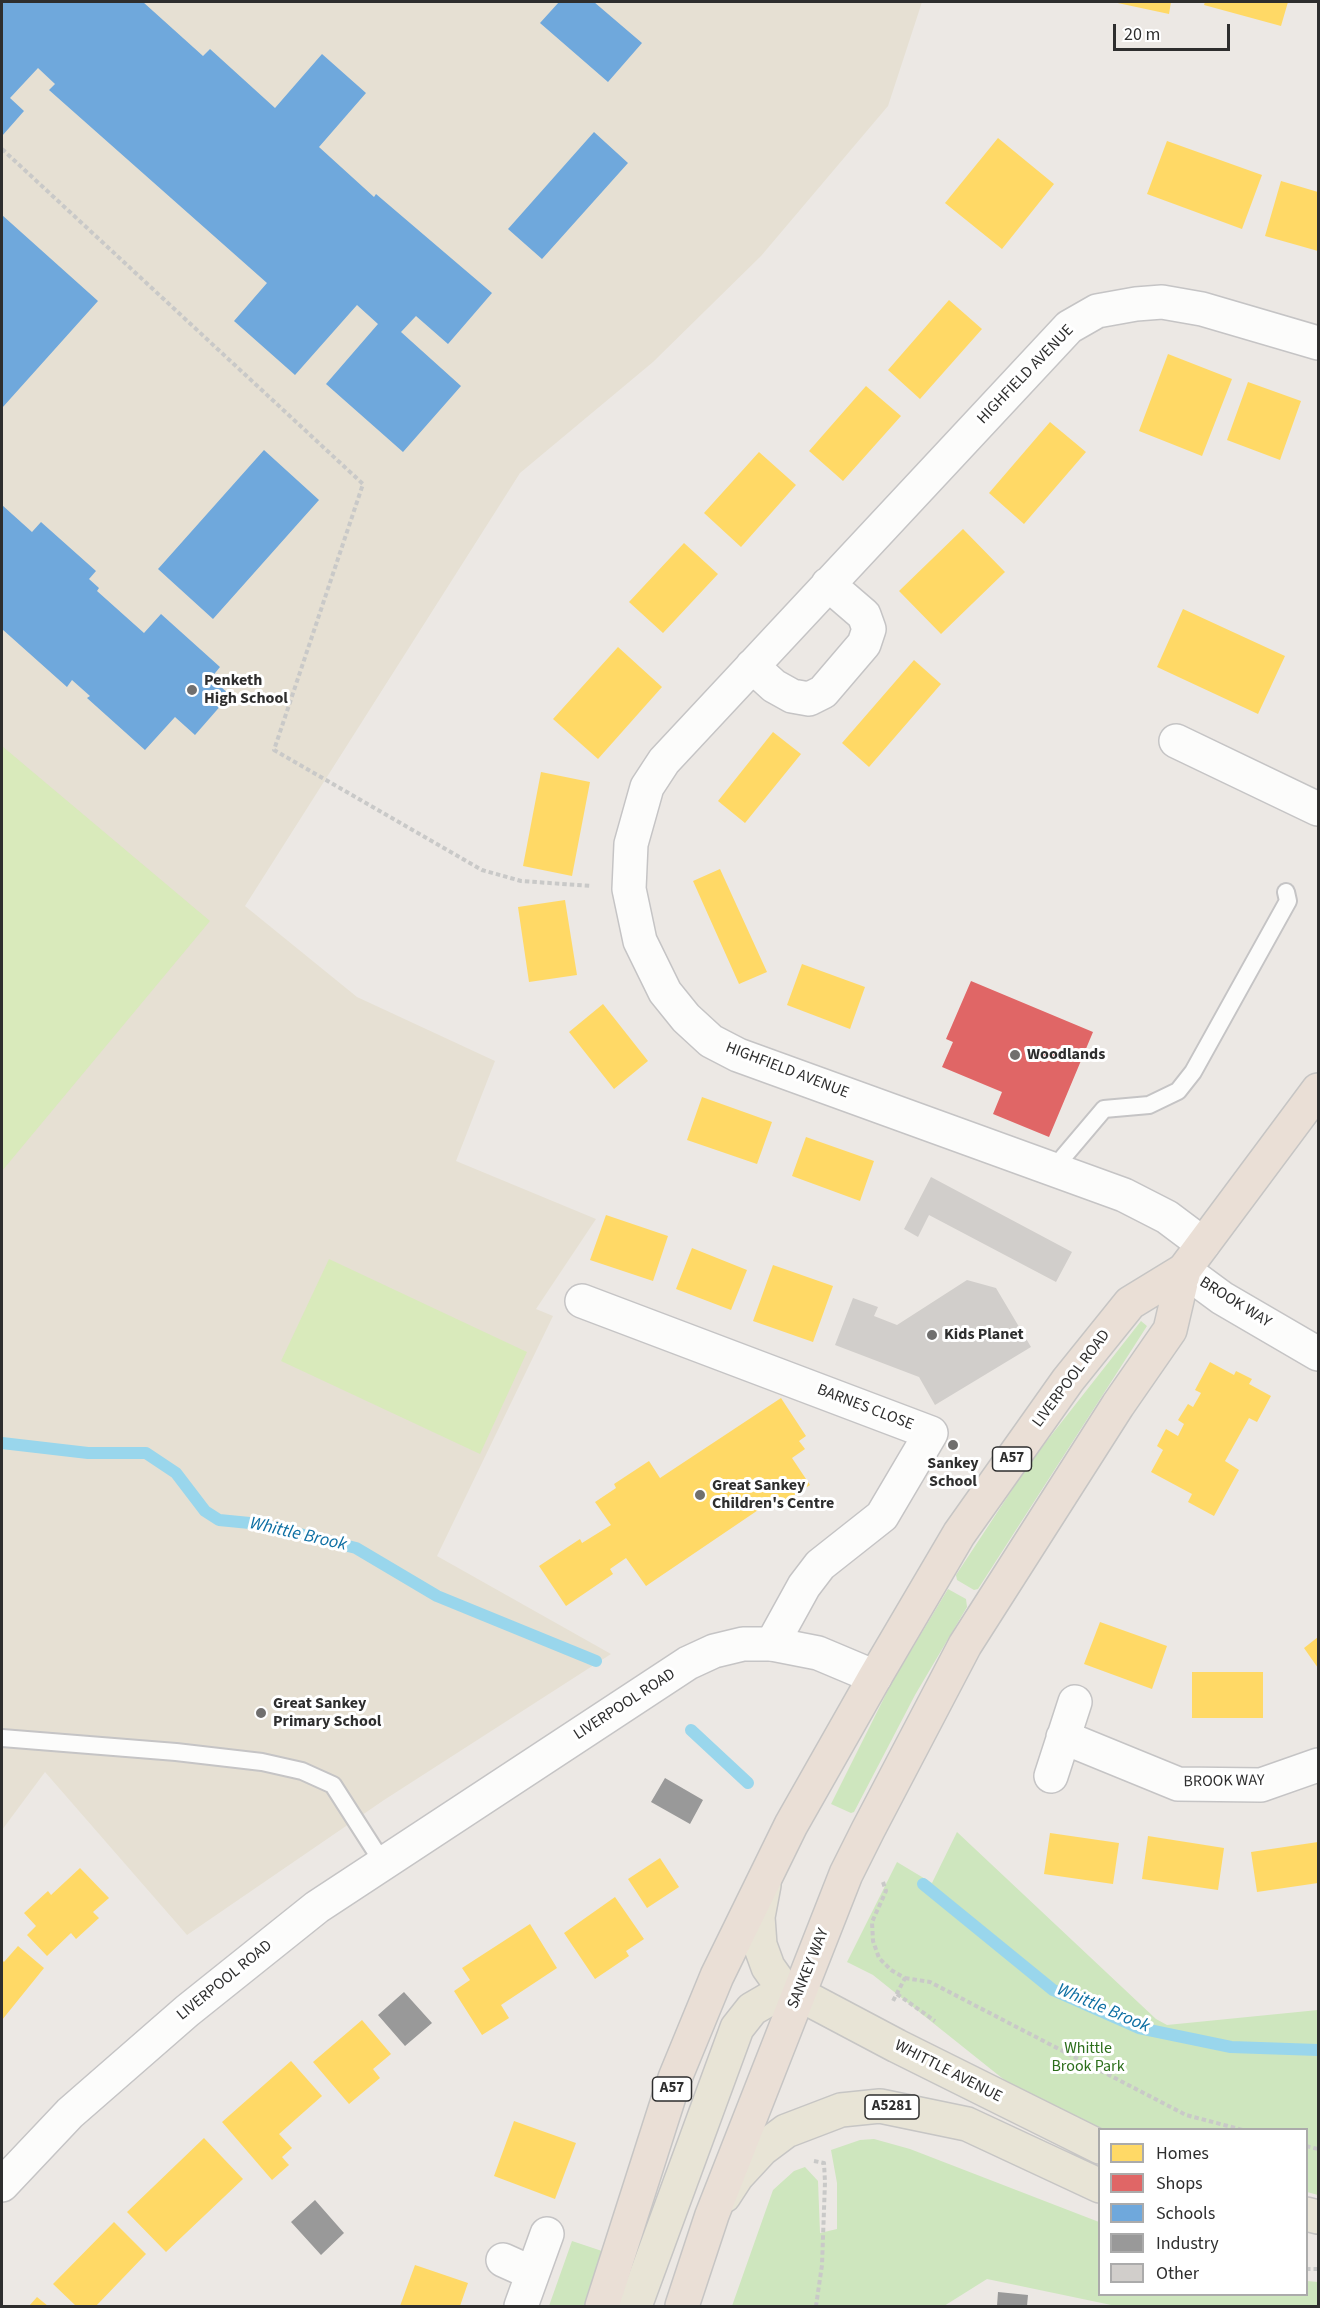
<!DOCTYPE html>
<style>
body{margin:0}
#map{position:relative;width:1320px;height:2308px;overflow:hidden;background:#ece8e4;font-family:"Source Sans 3",sans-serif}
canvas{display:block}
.frame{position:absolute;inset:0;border:3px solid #2e2e2e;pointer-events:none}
.legend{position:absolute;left:1098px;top:2128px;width:210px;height:168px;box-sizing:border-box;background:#fff;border:2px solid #ababab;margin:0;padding:8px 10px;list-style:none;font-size:18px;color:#2e2e2e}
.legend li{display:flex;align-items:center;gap:12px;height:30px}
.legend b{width:30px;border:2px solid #ababab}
.scale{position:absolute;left:1113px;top:24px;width:117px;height:27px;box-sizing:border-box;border:3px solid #2e2e2e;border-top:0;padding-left:8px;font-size:18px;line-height:21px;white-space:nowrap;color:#2e2e2e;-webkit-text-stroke:4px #fff;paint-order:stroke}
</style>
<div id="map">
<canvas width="1320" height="2308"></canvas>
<div class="frame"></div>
<ul class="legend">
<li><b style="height:16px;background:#ffd966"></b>Homes</li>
<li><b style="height:16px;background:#e06666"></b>Shops</li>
<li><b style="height:16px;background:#6fa8dc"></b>Schools</li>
<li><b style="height:16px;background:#999"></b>Industry</li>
<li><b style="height:16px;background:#d1cecb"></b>Other</li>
</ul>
<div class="scale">20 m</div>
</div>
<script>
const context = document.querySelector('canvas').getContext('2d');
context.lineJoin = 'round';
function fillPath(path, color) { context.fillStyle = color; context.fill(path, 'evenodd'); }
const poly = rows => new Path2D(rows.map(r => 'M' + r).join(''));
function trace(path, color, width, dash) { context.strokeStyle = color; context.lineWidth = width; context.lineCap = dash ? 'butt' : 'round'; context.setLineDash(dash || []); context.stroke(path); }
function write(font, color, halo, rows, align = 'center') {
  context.font = font + ' "Source Sans 3",sans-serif'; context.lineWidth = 6; context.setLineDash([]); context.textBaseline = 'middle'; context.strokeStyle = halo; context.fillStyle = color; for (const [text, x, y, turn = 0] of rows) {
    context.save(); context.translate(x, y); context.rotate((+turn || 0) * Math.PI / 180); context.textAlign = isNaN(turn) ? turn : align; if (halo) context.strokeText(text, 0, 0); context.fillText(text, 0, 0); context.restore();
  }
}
const education = poly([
 [2,2,922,2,888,106,761,256,653,362,520,473,245,906,357,997,495,1061,456,1161,596,1219,536,1309,553,1316,437,1556,611,1654,384,1800,187,1935,45,1772,2,1830]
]);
const green = poly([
 [1141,1321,1147,1326,978,1589,974,1590,957,1580,956,1575,1031,1461],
 [948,1589,966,1599,967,1607,915,1695,854,1812,851,1813,831,1804,892,1682],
 [957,1832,1156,2019,1167,2025,1318,2010,1318,2195,1307,2192,1306,2130,1100,2130,1062,2126,873,1975,847,1962,897,1862,932,1883],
 [874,2139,910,2149,1099,2222,1100,2294,1306,2294,1307,2281,1318,2282,1318,2306,1116,2306,987,2279,944,2306,732,2306,773,2190,794,2171,805,2167,818,2181,820,2233,837,2229,837,2183,831,2150,860,2140],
 [572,2241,605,2252,588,2306,549,2306]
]);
const pitch = poly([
 [2,746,210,921,2,1171],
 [329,1259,527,1352,480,1454,281,1361]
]);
const homes = poly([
 [1113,2,1171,2,1169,14],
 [1205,2,1288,2,1281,26,1204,5],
 [998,138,1054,184,1002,249,945,203],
 [1167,141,1262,175,1242,229,1147,194],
 [1281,181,1318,192,1318,251,1265,236],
 [949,300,982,329,920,399,888,370],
 [1168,354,1232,379,1202,456,1139,431],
 [1248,382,1301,401,1280,460,1227,440],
 [866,386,901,416,843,481,809,451],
 [1050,422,1086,452,1024,524,989,493],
 [759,452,796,485,741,547,704,513],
 [963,529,1005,572,941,634,899,591],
 [684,543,718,574,663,633,629,602],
 [1183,609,1285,656,1258,714,1157,667],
 [618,647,662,687,598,759,553,719],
 [914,660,941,684,869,767,842,743],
 [773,732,801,754,745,823,718,801],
 [541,772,590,782,572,876,523,866],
 [720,869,767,972,739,984,693,881],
 [565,900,577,975,529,982,518,907],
 [802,964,865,987,850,1029,787,1005],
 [603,1004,648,1061,614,1089,569,1032],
 [702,1097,772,1122,757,1164,687,1140],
 [806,1137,874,1161,860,1201,792,1176],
 [606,1215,668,1236,653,1281,590,1260],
 [692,1248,747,1270,731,1310,676,1289],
 [773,1265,833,1286,813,1342,753,1321],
 [1210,1362,1234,1375,1236,1371,1252,1379,1249,1384,1271,1396,1257,1422,1249,1418,1225,1461,1239,1470,1214,1516,1188,1502,1192,1494,1151,1472,1163,1450,1157,1446,1166,1429,1178,1436,1184,1424,1178,1420,1188,1404,1193,1407,1201,1393,1195,1390],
 [781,1398,806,1436,799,1441,805,1449,792,1458,810,1485,774,1508,770,1502,646,1586,626,1558,610,1569,613,1574,566,1606,539,1566,580,1539,582,1543,611,1525,595,1502,616,1488,614,1484,649,1461,660,1478],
 [1100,1622,1167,1646,1152,1689,1084,1664],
 [1318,1637,1318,1668,1304,1648],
 [1192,1672,1263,1672,1263,1718,1192,1718],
 [1050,1833,1119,1843,1113,1884,1044,1874],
 [1148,1836,1224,1848,1218,1890,1142,1879],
 [1318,1842,1318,1883,1257,1892,1251,1852],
 [660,1858,679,1887,647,1908,628,1879],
 [80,1868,109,1898,93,1912,99,1918,76,1939,71,1933,47,1956,27,1935,36,1926,24,1913,48,1891,51,1895],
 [615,1897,644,1939,626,1951,629,1956,595,1979,564,1933],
 [530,1924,557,1968,501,2005,509,2018,482,2035,454,1991,470,1980,462,1968],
 [18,1946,44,1968,2,2020,2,1960,4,1962],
 [362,2020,391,2054,373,2069,380,2078,349,2104,313,2062],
 [291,2061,322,2096,279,2134,292,2148,282,2157,289,2165,272,2180,222,2122],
 [514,2121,576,2143,555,2199,494,2176],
 [204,2138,243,2179,166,2252,127,2212],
 [114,2222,146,2254,96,2306,76,2306,53,2284],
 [415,2265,468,2283,460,2306,400,2306],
 [37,2297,48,2306,29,2306]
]);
const shops = poly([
 [971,981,1093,1032,1049,1137,993,1114,1002,1092,942,1067,953,1042,946,1039]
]);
const schools = poly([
 [2,2,143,2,203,56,210,49,275,108,322,54,366,93,319,147,374,197,376,194,492,293,448,344,416,316,401,332,461,386,403,452,326,384,378,324,357,305,295,375,234,321,267,283,49,90,55,84,38,68,10,98,24,111,2,136],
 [559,2,594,2,642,43,608,82,540,23],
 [594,132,628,163,542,259,508,229],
 [2,215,98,301,2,408],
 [264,450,319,500,213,619,158,569],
 [2,505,32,532,41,522,96,571,89,579,99,588,97,591,144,633,161,614,220,667,211,678,230,695,195,735,175,717,145,750,87,698,90,696,72,680,67,687,2,629]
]);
const industry = poly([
 [665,1778,703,1800,690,1824,651,1802],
 [404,1992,432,2023,405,2046,378,2015],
 [315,2200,344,2233,321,2255,291,2222],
 [998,2292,1028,2295,1027,2306,997,2306]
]);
const stream = poly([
 [2,1443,88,1453,146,1453,176,1473,205,1511,219,1520,260,1524,356,1548,437,1596,596,1661],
 [691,1730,748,1783],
 [923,1884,1053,1990,1139,2028,1231,2047,1318,2050]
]);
const building = poly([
 [931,1177,1072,1252,1056,1282,929,1215,918,1237,904,1229],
 [967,1280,996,1288,1031,1347,935,1405,919,1377,835,1345,853,1298,878,1307,874,1316,897,1325]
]);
const path = poly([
 [2,149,363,484,274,750,482,870,521,881,592,886],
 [883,1882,886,1891,872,1922,873,1941,879,1958,891,1970,905,1978,892,2003],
 [905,1978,930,1982,1186,2115,1243,2130],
 [897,1994,935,2021],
 [1306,2146,1318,2149],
 [814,2161,824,2163,825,2182,822,2265,816,2306],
 [1306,2269,1318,2269]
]);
const lane = poly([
 [1054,1168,1104,1109,1149,1105,1178,1091,1193,1072,1288,901,1286,892],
 [2,1738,176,1752,262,1762,302,1771,333,1785,383,1863]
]);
const street = poly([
 [752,666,774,686,792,696,809,699,823,692,864,644,869,629,864,615,828,584],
 [1176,741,1318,809],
 [1203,1244,1167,1217,1124,1195,738,1055,711,1041,686,1018,665,992,640,941,629,889,631,844,647,787,664,761,1069,327,1097,311,1136,304,1162,302,1202,309,1318,343],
 [1184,1270,1222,1298,1318,1354],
 [582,1301,931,1433,882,1516,820,1565,804,1586,772,1644],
 [1063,1737,1178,1784,1261,1785,1318,1765],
 [1051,1776,1075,1702],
 [503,2260,532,2273],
 [521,2306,547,2234]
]);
const secondary = poly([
 [2,2185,70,2113,187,2011,317,1907,688,1663,714,1651,743,1644,772,1644,818,1653,875,1677]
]);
const primary = poly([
 [764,1885,758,1917,760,1945,768,1967,780,1984,897,2046,1100,2147],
 [724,2196,737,2176,762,2149,786,2131,841,2110,880,2106,967,2124,1100,2186],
 [1306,2214,1318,2217],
 [635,2306,737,2028,752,2009,771,1998,799,1996]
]);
const highway = poly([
 [602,2306,675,2078,717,1976,791,1825,875,1677,959,1534,1068,1380,1130,1303,1184,1270,1318,1090],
 [682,2306,712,2215,846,1874,868,1830,965,1645,1118,1405,1170,1330,1184,1270]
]);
const markers = [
 [192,690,6,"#706f6e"],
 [1015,1055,6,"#706f6e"],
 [932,1335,6,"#706f6e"],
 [953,1445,6,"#706f6e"],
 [700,1495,6,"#706f6e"],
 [261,1713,6,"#706f6e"]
];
const shields = [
 [1012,1459,39],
 [672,2089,39],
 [892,2107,54]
];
const shieldNames = [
 ["A57",1012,1459],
 ["A57",672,2089],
 ["A5281",892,2107]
];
const streetNames = [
 ["HIGHFIELD AVENUE",1026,375,-46],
 ["HIGHFIELD AVENUE",787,1071,21],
 ["BROOK WAY",1235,1303,32],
 ["LIVERPOOL ROAD",1072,1379,-53],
 ["BARNES CLOSE",865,1408,21],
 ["LIVERPOOL ROAD",625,1705,-33],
 ["BROOK WAY",1224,1782,-1],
 ["SANKEY WAY",809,1969,-68],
 ["LIVERPOOL ROAD",225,1981,-39],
 ["WHITTLE AVENUE",948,2072,27]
];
const poiNames = [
 ["Penketh",204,681],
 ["High School",204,699],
 ["Woodlands",1027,1055],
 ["Kids Planet",944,1335],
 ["Sankey",953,1464,"center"],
 ["School",953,1482,"center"],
 ["Great Sankey",712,1486],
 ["Children's Centre",712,1504],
 ["Great Sankey",273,1704],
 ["Primary School",273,1722]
];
const parkNames = [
 ["Whittle",1088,2049],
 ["Brook Park",1088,2067]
];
const waterNames = [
 ["Whittle Brook",298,1535,13],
 ["Whittle Brook",1103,2009,23]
];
fillPath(education, '#e6e0d3');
fillPath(green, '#cee6be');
fillPath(pitch, '#d9eabb');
fillPath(homes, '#ffd966');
fillPath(shops, '#e06666');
fillPath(schools, '#6fa8dc');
fillPath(industry, '#999');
trace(stream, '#99d6ec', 12);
fillPath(building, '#d1cecb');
trace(lane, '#c5c4c5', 20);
trace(street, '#c5c4c5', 36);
trace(secondary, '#c5c4c5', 36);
trace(primary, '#c6c5c4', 36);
trace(highway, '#c6c5c4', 36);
trace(path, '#c9c9c8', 4, [4.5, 3]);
trace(lane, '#fcfcfb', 16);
trace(street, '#fcfcfb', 33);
trace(secondary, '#fcfcfb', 33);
trace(primary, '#e8e4d6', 33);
trace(highway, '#eadfd6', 33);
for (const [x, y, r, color] of markers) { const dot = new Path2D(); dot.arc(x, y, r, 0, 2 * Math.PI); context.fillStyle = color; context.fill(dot); trace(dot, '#fff', 2); }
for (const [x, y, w] of shields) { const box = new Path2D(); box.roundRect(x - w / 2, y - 12, w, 24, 4.5); context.fillStyle = '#fff'; context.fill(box); trace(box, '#2e2e2e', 1.5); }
write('bold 15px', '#2e2e2e', null, shieldNames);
write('16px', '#2e2e2e', '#fff', streetNames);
write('bold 16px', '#2e2e2e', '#fff', poiNames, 'left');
write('16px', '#2c6e1b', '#fff', parkNames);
write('italic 18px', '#0d6fa3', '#fff', waterNames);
</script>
